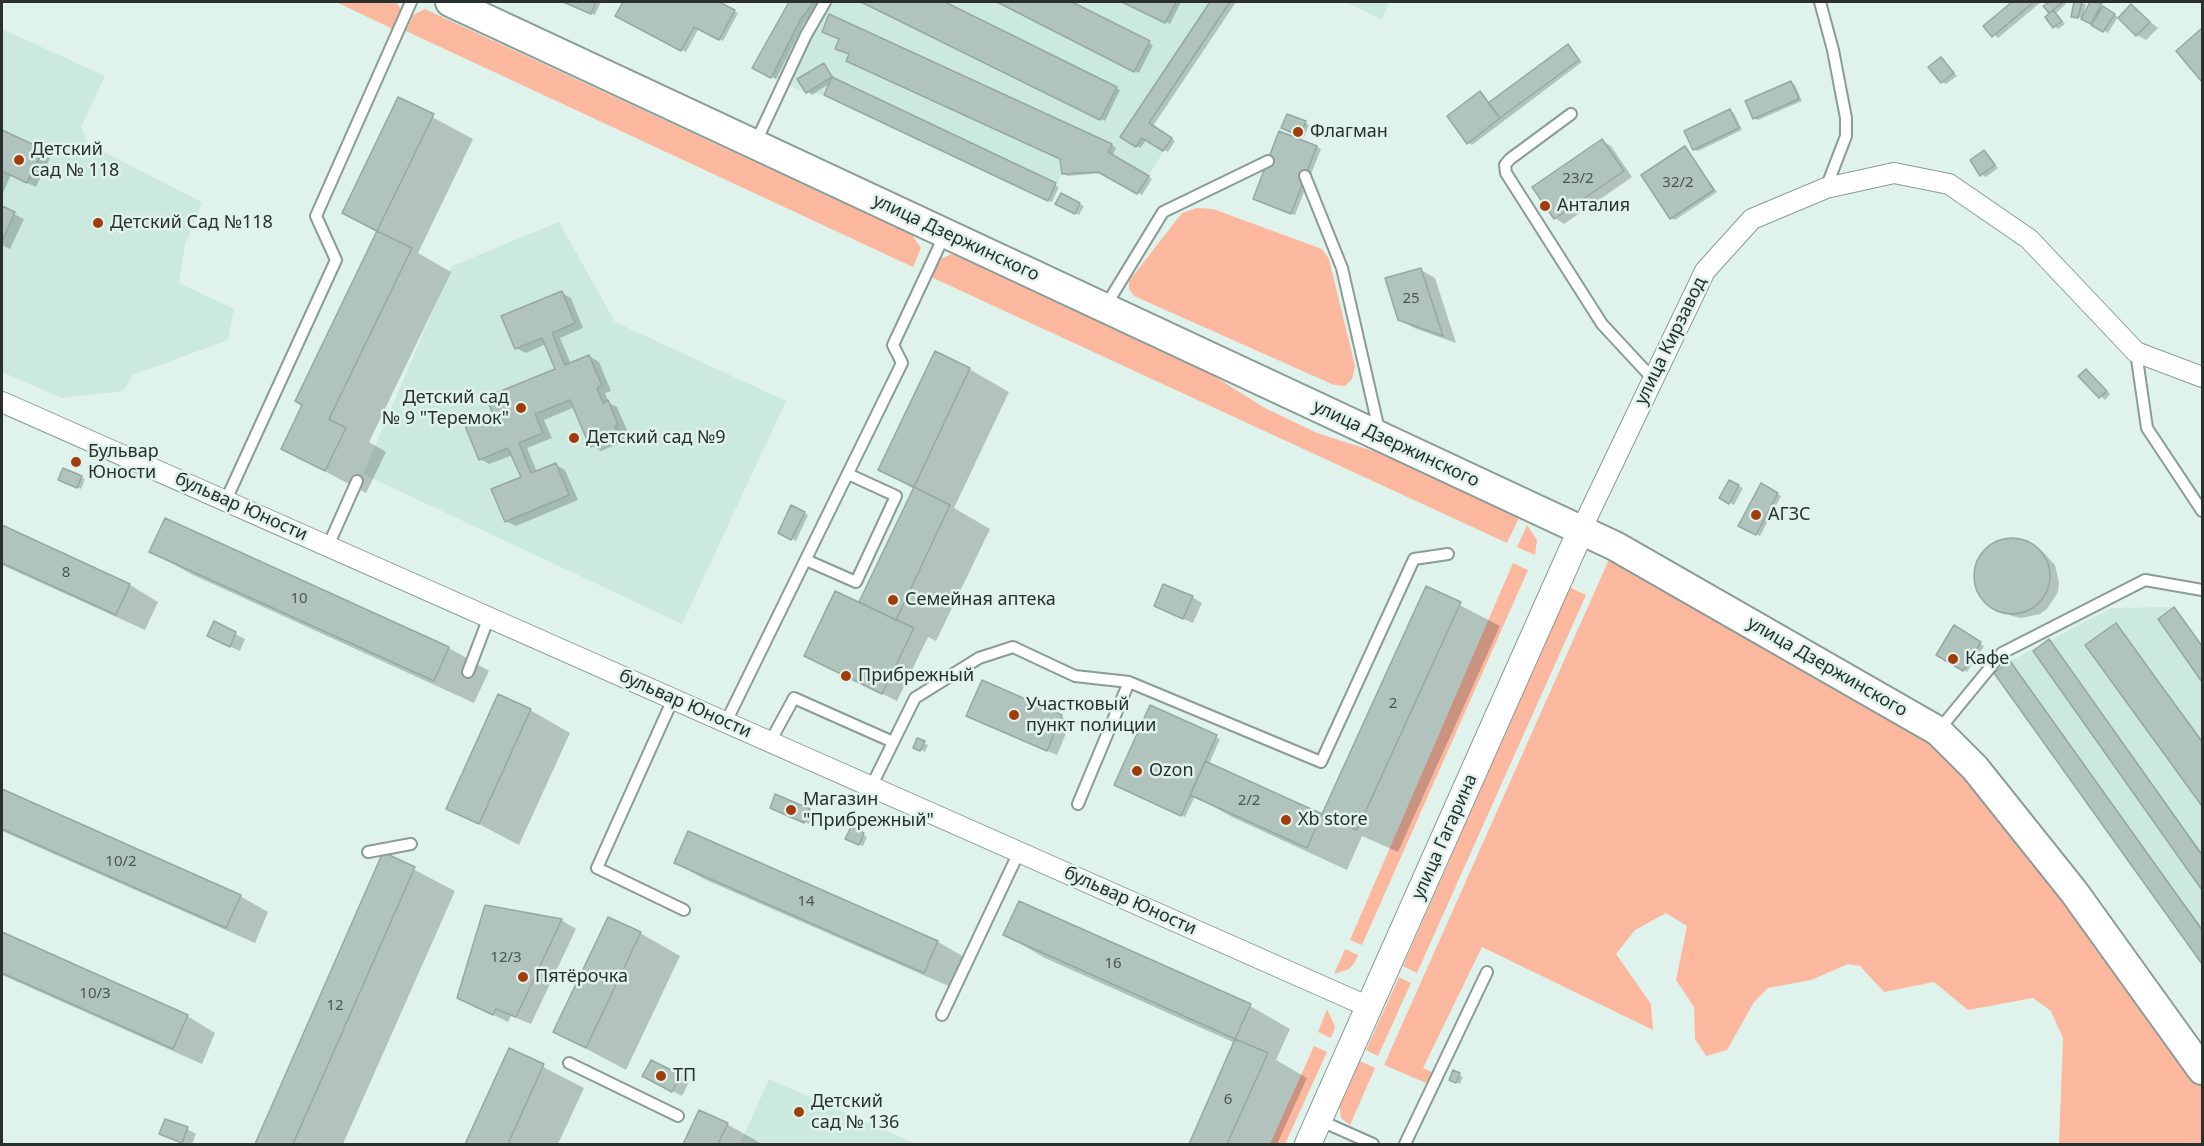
<!DOCTYPE html>
<meta charset="utf-8">
<style>
body{margin:0}
#map{position:relative;width:2204px;height:1146px;overflow:hidden;background:#dff3ec;font-family:"Noto Sans",sans-serif}
canvas{display:block}
.frame{position:absolute;inset:0;border:3px solid #29302e;pointer-events:none}
</style>
<div id="map">
<canvas width="2204" height="1146"></canvas>
<div class="frame"></div>
</div>
<script>
const context = document.querySelector('canvas').getContext('2d');
context.lineJoin = 'round';
function fillPath(path, color) { context.fillStyle = color; context.fill(path, 'evenodd'); }
const poly = rows => new Path2D(rows.map(r => 'M' + r).join(''));
function trace(path, color, width, dash) { context.strokeStyle = color; context.lineWidth = width; context.lineCap = dash ? 'butt' : 'round'; context.setLineDash(dash || []); context.stroke(path); }
function write(font, color, halo, rows, align = 'center') {
  context.font = font + ' "Noto Sans",sans-serif'; context.lineWidth = 5; context.setLineDash([]); context.textBaseline = 'middle'; context.strokeStyle = halo; context.fillStyle = color; for (const [text, x, y, turn = 0] of rows) {
    context.save(); context.translate(x, y); context.rotate((+turn || 0) * Math.PI / 180); context.textAlign = isNaN(turn) ? turn : align; if (halo) context.strokeText(text, 0, 0); context.fillText(text, 0, 0); context.restore();
  }
}
const built = poly([
 [789,2,1230,2,1150,122,1172,138,1137,194,1098,172,1062,174,1048,201,824,95,806,93,752,68],
 [1346,2,1389,2,1382,20],
 [2,29,105,76,81,127,88,144,202,202,185,245,179,283,234,309,228,340,133,375,123,391,62,398,2,372],
 [559,222,615,322,786,401,682,624,363,474,452,266],
 [2174,607,2202,646,2202,964,2015,702,2030,690,2010,661,2112,608],
 [769,1079,917,1144,740,1144]
]);
const green = poly([
 [336,2,396,2,401,9,400,17,395,30],
 [425,9,912,235,921,248,913,267,406,31,413,15],
 [1197,208,1213,209,1322,249,1329,259,1355,366,1352,379,1345,386,1334,385,1134,296,1129,289,1129,281,1182,213],
 [952,254,1211,374,1263,407,1317,433,1395,458,1519,518,1507,543,931,277,940,259],
 [1527,525,1537,540,1535,555,1517,547],
 [1615,546,1938,731,2202,1070,2202,1144,2059,1144,2063,1038,2051,1011,2033,998,1968,1010,1934,982,1884,992,1860,966,1848,964,1811,980,1768,988,1754,1002,1727,1050,1706,1056,1695,1039,1694,1007,1676,980,1687,926,1666,913,1635,930,1616,954,1651,1004,1653,1030,1482,947,1423,1068,1438,1075,1433,1086,1384,1065],
 [1513,563,1528,570,1362,945,1350,940],
 [1569,587,1586,595,1417,973,1403,966],
 [1345,949,1358,955,1355,962,1349,969,1334,974],
 [1399,977,1411,983,1378,1056,1366,1050],
 [1327,1009,1335,1027,1331,1038,1318,1032],
 [1314,1046,1327,1052,1285,1144,1270,1144],
 [1358,1060,1375,1068,1350,1125,1341,1118,1339,1102]
]);
const shadow = poly([
 [565,2,601,2,595,15],
 [624,2,716,2,738,13,723,41,699,28,686,52,617,15],
 [791,2,820,2,804,23,776,79,754,68],
 [864,2,942,2,1120,90,1105,121],
 [1000,2,1069,2,1153,45,1139,73],
 [1125,2,1181,2,1170,24],
 [1212,2,1236,2,1153,126,1175,141,1168,152,1147,139,1140,148,1122,136],
 [2014,2,2041,2,1998,38,1985,26],
 [2043,2,2064,2,2066,4,2056,13,2065,24,2058,29,2054,26,2052,14,2045,6,2053,4],
 [2076,2,2086,4,2083,16,2092,2,2095,2,2118,17,2108,33,2083,18,2073,16],
 [2131,6,2158,28,2146,40,2137,35],
 [830,16,1112,145,1116,148,1112,156,1152,179,1142,195,1104,173,1067,176,1063,173,1062,159,850,54],
 [2202,30,2202,79,2178,51],
 [1568,46,1582,62,1472,145,1468,142,1480,93,1490,103],
 [1941,59,1957,76,1946,84,1942,82],
 [824,64,836,80,1059,187,1052,202,830,96,832,82,812,95,808,92,800,79],
 [1791,82,1795,85,1802,101,1758,120,1754,118],
 [399,99,473,139,418,253,451,272,369,442,386,452,366,493,283,449,378,233,344,213],
 [1730,111,1734,113,1742,130,1698,151,1694,149],
 [1305,122,1309,125,1304,137,1287,130],
 [2,131,51,156,36,187,11,175,2,195],
 [1602,141,1611,146,1632,177,1564,224,1555,218],
 [1317,147,1321,149,1295,215,1259,201],
 [1685,148,1717,192,1675,220,1671,218],
 [1984,151,1998,168,1986,177,1981,174],
 [1062,195,1084,206,1079,215,1057,204],
 [2,208,24,219,10,249,2,245],
 [1421,270,1435,278,1456,343,1414,328,1399,319],
 [562,293,571,298,583,328,560,338,571,364,589,356,599,362,611,391,605,393,609,403,617,407,627,430,623,432,627,440,601,451,591,445,575,407,544,420,552,438,527,448,537,472,556,465,565,470,578,500,516,526,506,521,523,478,513,455,489,464,480,459,495,415,557,369,546,344,526,353,516,348],
 [969,369,1009,392,954,508,990,529,936,641,928,637,897,701,820,663,860,604,914,489,880,470],
 [2086,371,2110,394,2105,400,2080,376],
 [81,477,85,479,81,489,64,481],
 [1730,482,1743,488,1734,505,1721,498],
 [1761,485,1781,496,1760,536,1740,525],
 [792,507,808,515,796,541,780,532],
 [165,520,449,648,489,671,474,703,191,574,151,551],
 [2,527,130,585,158,602,145,630,2,565],
 [2004,540,2023,541,2032,545,2042,551,2055,565,2059,583,2058,592,2047,609,2040,614,2021,618,2012,616,1993,607,1980,593,1976,574,1977,565,1987,549],
 [1427,588,1500,626,1398,852,1362,836,1347,870,1232,817,1195,796,1185,817,1120,787,1151,707,1220,739,1209,764,1323,816],
 [1192,597,1202,603,1193,623,1165,611],
 [2175,609,2202,645,2202,679,2160,619],
 [214,623,245,639,240,651,218,641],
 [2116,624,2202,740,2202,804,2087,645],
 [1954,627,1984,646,1967,672,1938,654],
 [2049,641,2202,853,2202,887,2035,651],
 [2010,663,2202,928,2202,961,1996,673],
 [982,682,1071,721,1057,755,978,721],
 [530,710,570,733,519,845,448,808],
 [924,743,928,745,925,752,915,747],
 [2,791,240,896,268,912,255,943,2,831],
 [776,810,809,810,814,812,809,824],
 [852,829,867,837,863,846,847,838],
 [689,833,938,942,966,958,953,988,704,879,676,863],
 [384,854,455,891,343,1144,256,1144],
 [1020,903,1250,1006,1290,1029,1276,1060,1307,1078,1277,1144,1190,1144,1235,1043,1045,958,1005,935],
 [486,906,561,920,576,929,531,1024,511,1016,508,1022,473,1005],
 [640,933,680,956,626,1070,555,1032],
 [2,934,187,1016,215,1033,202,1064,2,975],
 [510,1050,584,1088,558,1144,467,1144],
 [1454,1072,1463,1077,1460,1084,1451,1079],
 [680,1076,689,1082,682,1096,653,1081],
 [700,1112,727,1124,762,1144,685,1144],
 [187,1129,196,1134,192,1144,185,1144,161,1133]
]);
const building = poly([
 [563,2,596,2,591,14,563,2],
 [623,2,719,2,735,10,719,40,694,27,681,51,615,16,623,2],
 [789,2,814,2,800,20,771,78,752,68,789,2],
 [861,2,945,2,1117,87,1100,120,861,2],
 [997,2,1072,2,1150,41,1134,72,997,2],
 [1122,2,1176,2,1165,23,1122,2],
 [1210,2,1230,2,1149,123,1172,138,1163,151,1142,138,1136,147,1120,137,1210,2],
 [2012,2,2034,2,1992,37,1983,26,2012,2],
 [2049,2,2063,2,2049,13,2043,6,2049,2],
 [2074,2,2082,2,2078,18,2071,17,2074,2],
 [2090,2,2102,3,2091,24,2081,19,2090,2],
 [2131,4,2150,22,2136,36,2118,18,2131,4],
 [2103,6,2115,14,2103,32,2091,25,2103,6],
 [2053,10,2062,21,2053,28,2045,17,2053,10],
 [829,14,1112,144,1108,152,1149,176,1137,194,1098,172,1062,174,1060,159,846,61,849,54,835,49,839,39,822,32,829,14],
 [2202,28,2202,82,2176,51,2202,28],
 [1568,44,1579,60,1500,118,1488,103,1568,44],
 [1941,57,1954,73,1941,83,1928,67,1941,57],
 [824,63,832,77,806,93,797,79,824,63],
 [832,77,1056,183,1048,201,824,95,832,77],
 [1791,81,1799,99,1753,119,1745,101,1791,81],
 [1480,91,1500,118,1467,144,1447,116,1480,91],
 [398,97,434,114,377,231,342,213,398,97],
 [1730,109,1739,128,1693,150,1684,131,1730,109],
 [1287,114,1306,121,1300,136,1281,128,1287,114],
 [2,130,43,149,27,183,2,171,2,130],
 [1279,131,1317,146,1291,214,1253,199,1279,131],
 [1602,139,1624,171,1554,219,1532,187,1602,139],
 [1685,146,1714,190,1670,219,1641,175,1685,146],
 [1984,150,1995,165,1980,176,1970,160,1984,150],
 [1061,193,1080,203,1075,214,1055,204,1061,193],
 [2,206,15,212,2,241,2,206],
 [377,231,412,248,329,419,346,428,325,471,281,449,302,405,295,401,377,231],
 [1421,268,1443,336,1398,320,1385,278,1421,268],
 [562,291,575,323,552,333,565,365,589,355,602,386,597,388,603,403,608,400,618,425,615,426,618,435,590,447,570,400,535,414,543,433,519,443,531,473,556,463,569,495,505,522,491,489,521,477,508,448,479,460,465,426,493,414,486,397,555,369,542,338,515,349,501,316,562,291],
 [935,351,970,368,914,487,878,470,935,351],
 [2086,369,2107,391,2099,398,2078,376,2086,369],
 [63,468,82,476,77,488,58,480,63,468],
 [1729,480,1739,485,1729,504,1719,498,1729,480],
 [1761,483,1778,493,1756,535,1738,526,1761,483],
 [914,487,950,505,896,620,859,602,914,487],
 [791,505,805,512,791,540,778,533,791,505],
 [165,518,449,647,434,681,149,552,165,518],
 [2,525,130,584,116,615,2,563,2,525],
 '1974 576a38 38 0 1 1 76 0a38 38 0 1 1-76 0Z',
 [1163,584,1193,596,1183,619,1154,606,1163,584],
 [1426,586,1461,602,1357,830,1322,814,1426,586],
 [835,591,914,628,882,694,804,656,835,591],
 [2174,607,2202,646,2202,682,2158,619,2174,607],
 [214,621,236,632,230,647,207,636,214,621],
 [2116,623,2202,742,2202,806,2085,645,2116,623],
 [1954,625,1981,642,1963,671,1936,655,1954,625],
 [2049,639,2202,855,2202,890,2033,651,2049,639],
 [2010,661,2202,930,2202,964,1994,673,2010,661],
 [982,680,1062,715,1047,751,966,716,982,680],
 [498,694,531,709,479,824,446,809,498,694],
 [1150,705,1217,735,1181,816,1114,785,1150,705],
 [917,738,925,741,920,751,913,748,917,738],
 [1205,761,1322,814,1307,848,1190,795,1205,761],
 [2,789,241,895,226,928,2,829,2,789],
 [775,794,810,809,804,823,770,808,775,794],
 [851,827,864,833,859,845,845,839,851,827],
 [688,831,938,941,924,973,674,863,688,831],
 [383,852,415,867,293,1144,255,1144,383,852],
 [1019,901,1251,1004,1235,1039,1003,935,1019,901],
 [485,905,562,919,516,1017,496,1009,493,1015,457,998,485,905],
 [608,917,641,932,586,1048,553,1032,608,917],
 [2,932,188,1015,173,1049,2,973,2,932],
 [1235,1039,1268,1053,1227,1144,1189,1144,1235,1039],
 [509,1048,544,1064,508,1144,465,1144,509,1048],
 [651,1060,681,1075,672,1092,642,1076,651,1060],
 [1453,1070,1460,1073,1456,1083,1449,1080,1453,1070],
 [699,1110,728,1123,718,1144,683,1144,699,1110],
 [165,1119,188,1127,182,1143,159,1134,165,1119]
]);
const service = poly([
 [1820,2,1833,50,1846,118,1846,136,1826,188],
 [1571,114,1510,159,1505,165,1506,173,1602,324,1653,379],
 [755,144,806,35,825,2],
 [1305,176,1342,268,1379,430],
 [1105,307,1163,212,1268,161],
 [2136,352,2147,428,2202,511],
 [226,500,336,260,316,216,411,2],
 [328,546,357,481],
 [806,560,856,582,896,496,848,474],
 [468,672,489,617],
 [673,699,597,868,684,910],
 [726,722,902,363,893,345,945,234],
 [1938,731,2002,653,2145,580,2202,590],
 [770,742,794,698,893,742],
 [871,787,915,698,979,658,1013,647,1075,676,1129,682],
 [1078,804,1129,682,1321,762,1414,559,1448,554],
 [368,852,411,844],
 [942,1015,1019,852],
 [569,1063,678,1116],
 [1319,1120,1373,1144],
 [1405,1144,1487,972]
]);
const minor = poly([
 [2,402,1369,1007],
 [1581,530,1705,271,1752,219,1826,188,1894,173,1949,184,2029,239,2136,352,2202,377]
]);
const tertiary = poly([
 [1308,1144,1581,530]
]);
const secondary = poly([
 [450,2,1615,546,1938,731,1975,768,2074,892,2202,1070]
]);
const markers = [
 [1298,132,6,"#a13c0d"],
 [19,160,6,"#a13c0d"],
 [1545,206,6,"#a13c0d"],
 [98,223,6,"#a13c0d"],
 [521,408,6,"#a13c0d"],
 [574,438,6,"#a13c0d"],
 [76,462,6,"#a13c0d"],
 [1756,515,6,"#a13c0d"],
 [893,600,6,"#a13c0d"],
 [1953,659,6,"#a13c0d"],
 [846,676,6,"#a13c0d"],
 [1014,715,6,"#a13c0d"],
 [1137,771,6,"#a13c0d"],
 [791,810,6,"#a13c0d"],
 [1286,820,6,"#a13c0d"],
 [523,977,6,"#a13c0d"],
 [661,1076,6,"#a13c0d"],
 [799,1112,6,"#a13c0d"]
];
const numberNames = [
 ["23/2",1578,179],
 ["32/2",1678,183],
 ["25",1411,299],
 ["8",66,573],
 ["10",299,599],
 ["2",1393,704],
 ["2/2",1249,801],
 ["10/2",121,862],
 ["14",806,902],
 ["12/3",506,958],
 ["16",1113,964],
 ["10/3",95,994],
 ["12",335,1006],
 ["6",1228,1100]
];
const poiNames = [
 ["Флагман",1310,132],
 ["Детский",31,150],
 ["сад № 118",31,171],
 ["Анталия",1557,206],
 ["Детский Сад №118",110,223],
 ["Детский сад",509,398,"right"],
 ["№ 9 \"Теремок\"",509,419,"right"],
 ["Детский сад №9",586,438],
 ["Бульвар",88,452],
 ["Юности",88,473],
 ["АГЗС",1768,515],
 ["Семейная аптека",905,600],
 ["Кафе",1965,659],
 ["Прибрежный",858,676],
 ["Участковый",1026,705],
 ["пункт полиции",1026,726],
 ["Ozon",1149,771],
 ["Магазин",803,800],
 ["\"Прибрежный\"",803,821],
 ["Xb store",1298,820],
 ["Пятёрочка",535,977],
 ["ТП",673,1076],
 ["Детский",811,1102],
 ["сад № 136",811,1123]
];
const streetNames = [
 ["улица Дзержинского",956,238,25],
 ["улица Кирзавод",1671,341,-64],
 ["улица Дзержинского",1396,444,25],
 ["бульвар Юности",241,507,24],
 ["улица Дзержинского",1827,667,30],
 ["бульвар Юности",685,704,24],
 ["улица Гагарина",1445,837,-66],
 ["бульвар Юности",1130,901,24]
];
fillPath(built, '#cce9df');
fillPath(green, '#fcb89f');
fillPath(shadow, '#0003');
fillPath(building, '#b0c4bd');
trace(building, '#95a8a1', 1.5);
trace(service, '#899c96', 14);
trace(minor, '#899c96', 22);
trace(tertiary, '#899c96', 28);
trace(secondary, '#899c96', 32);
trace(service, '#fff', 10);
trace(minor, '#fff', 20);
trace(tertiary, '#fff', 26);
trace(secondary, '#fff', 28);
for (const [x, y, r, color] of markers) { const dot = new Path2D(); dot.arc(x, y, r, 0, 2 * Math.PI); context.fillStyle = color; context.fill(dot); trace(dot, '#dff3ec', 2); }
write('15px', '#4b5552', null, numberNames);
write('18px', '#29302e', '#dff3ec', poiNames, 'left');
write('18px', '#29302e', '#dff3ec', streetNames);
</script>
